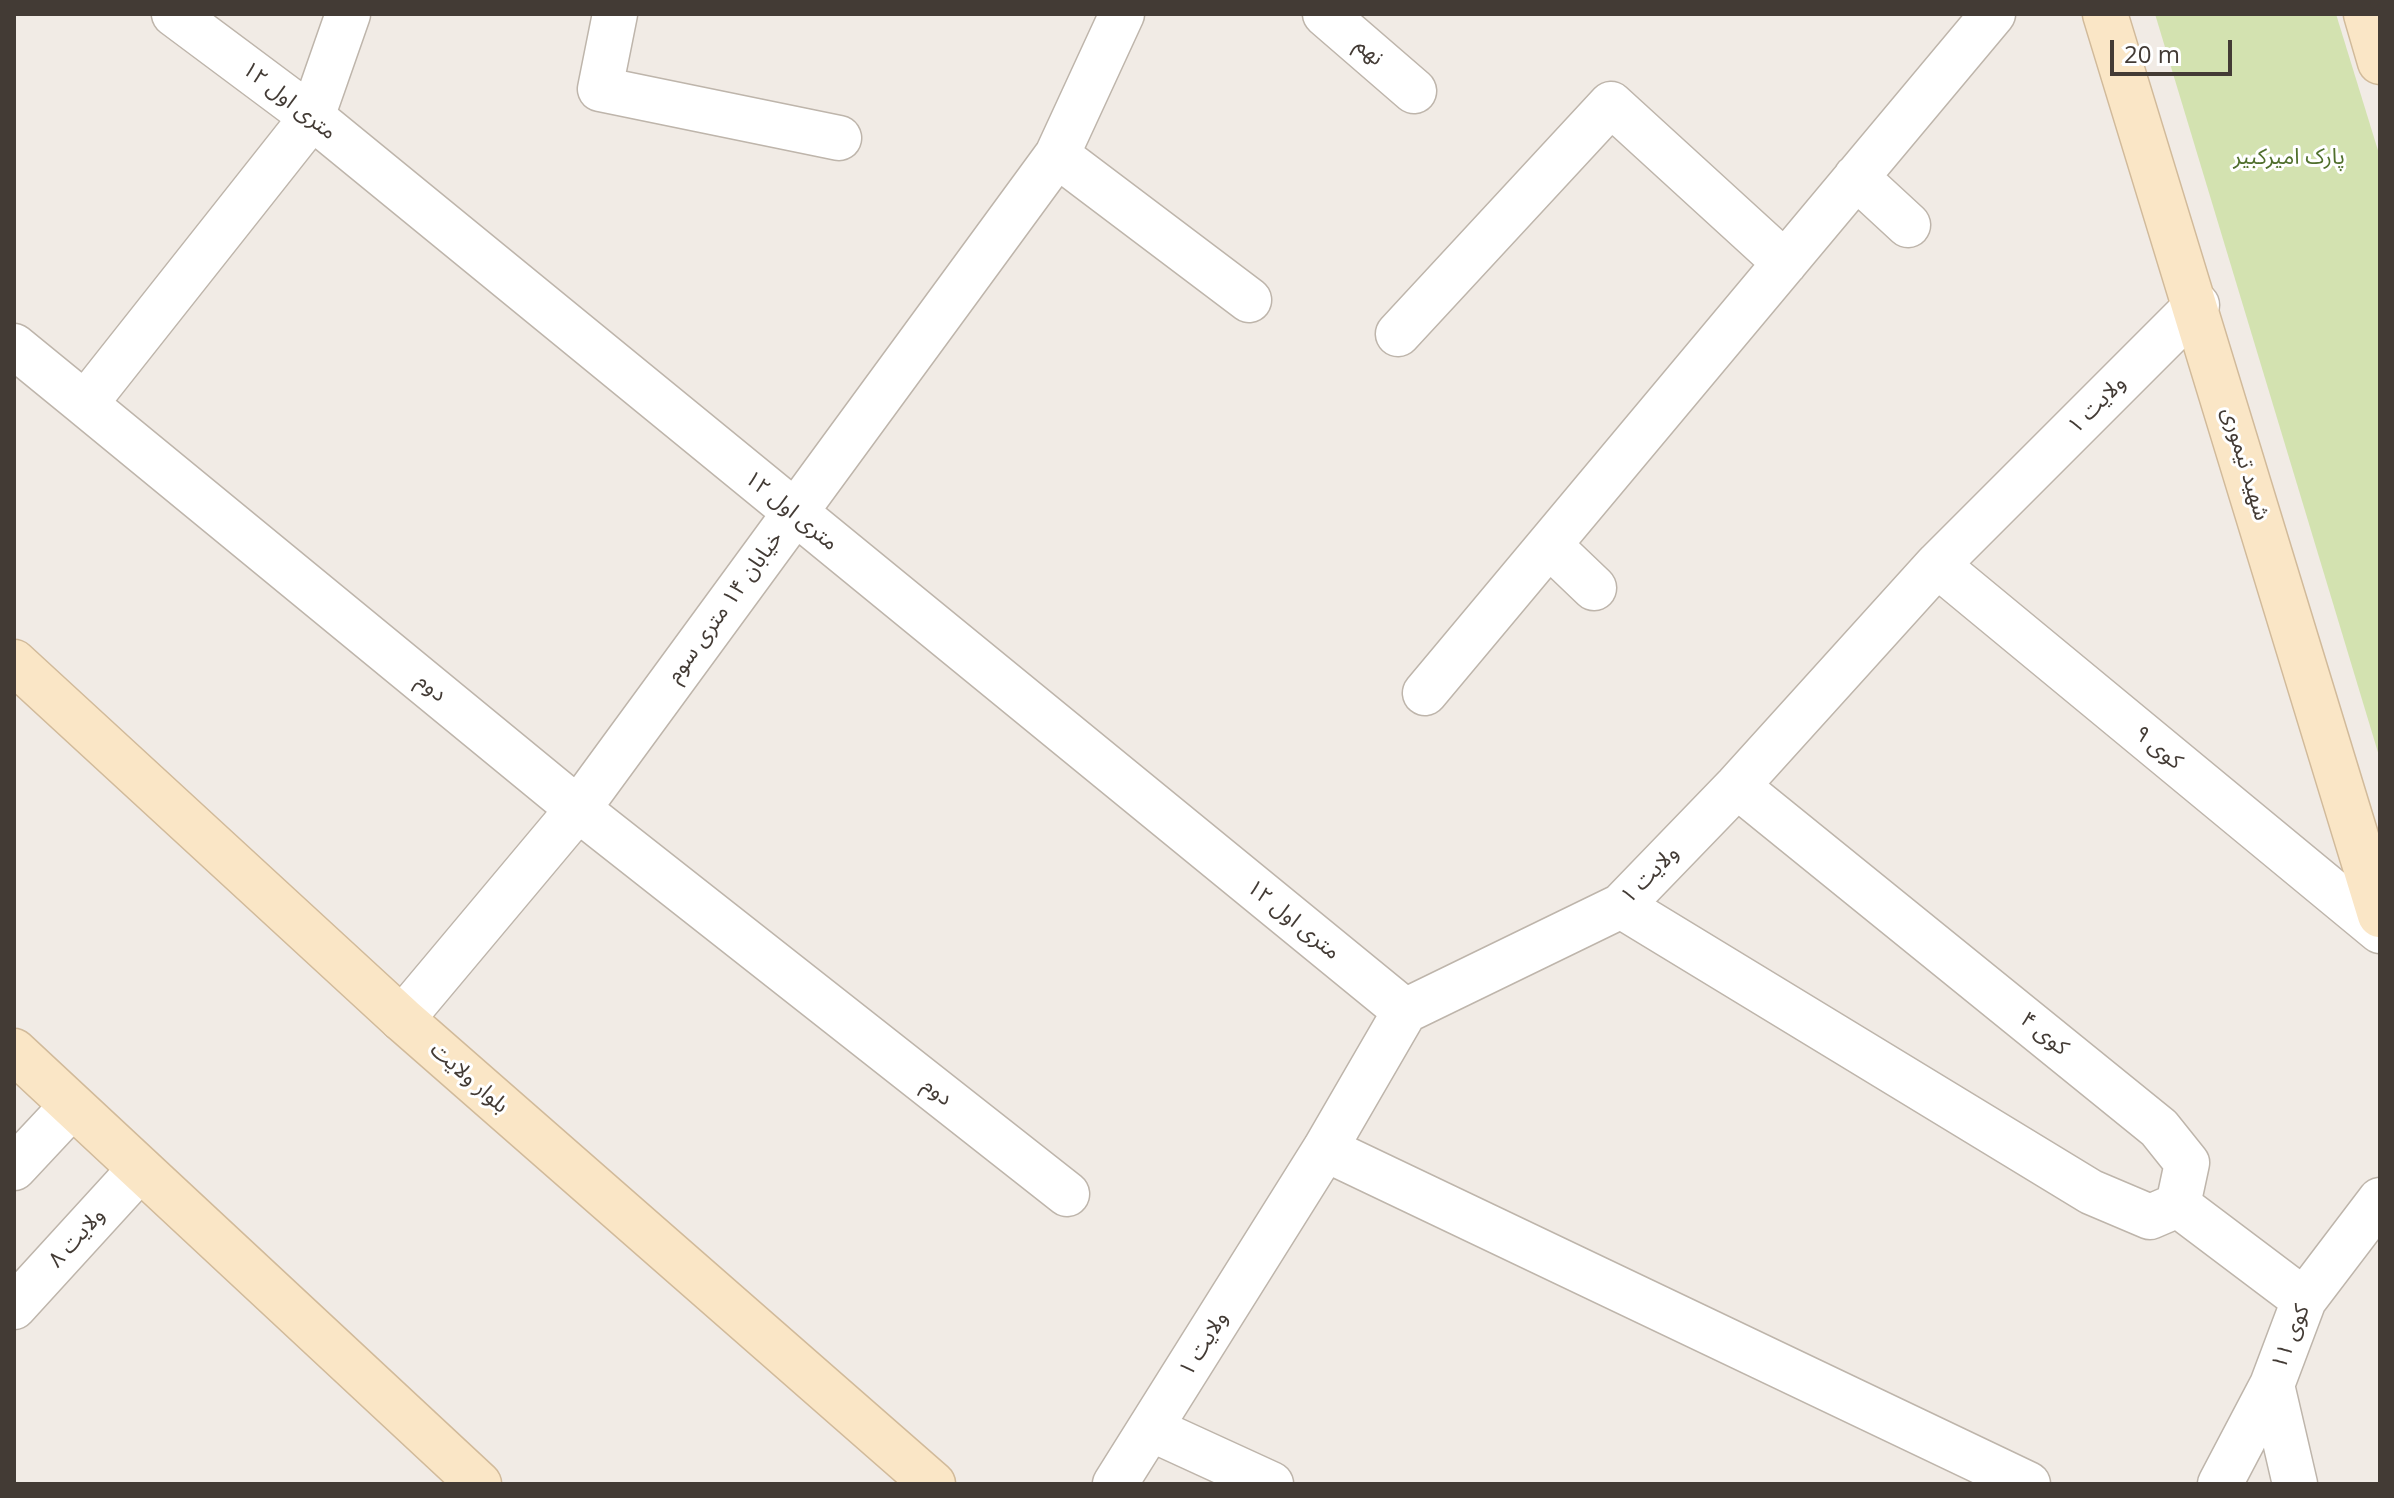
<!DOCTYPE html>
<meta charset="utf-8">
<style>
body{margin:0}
#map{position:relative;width:2394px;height:1498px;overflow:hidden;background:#f1ebe5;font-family:"Open Sans",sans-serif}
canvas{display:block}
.frame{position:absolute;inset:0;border:16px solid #433b35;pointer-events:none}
.scale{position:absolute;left:2110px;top:40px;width:122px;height:36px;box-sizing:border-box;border:4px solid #433b35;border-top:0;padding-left:10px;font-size:24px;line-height:28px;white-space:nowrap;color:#433b35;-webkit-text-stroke:6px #fff;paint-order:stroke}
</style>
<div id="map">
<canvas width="2394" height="1498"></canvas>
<div class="frame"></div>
<div class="scale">20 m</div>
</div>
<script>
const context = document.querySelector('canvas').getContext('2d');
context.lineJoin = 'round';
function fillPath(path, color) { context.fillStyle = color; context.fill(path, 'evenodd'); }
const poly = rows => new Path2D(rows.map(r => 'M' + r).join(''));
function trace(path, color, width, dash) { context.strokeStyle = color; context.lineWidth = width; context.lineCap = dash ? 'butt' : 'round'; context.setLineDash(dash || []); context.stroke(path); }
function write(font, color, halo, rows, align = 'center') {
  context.font = font + ' "Open Sans","Noto Sans Arabic",sans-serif'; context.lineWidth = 6; context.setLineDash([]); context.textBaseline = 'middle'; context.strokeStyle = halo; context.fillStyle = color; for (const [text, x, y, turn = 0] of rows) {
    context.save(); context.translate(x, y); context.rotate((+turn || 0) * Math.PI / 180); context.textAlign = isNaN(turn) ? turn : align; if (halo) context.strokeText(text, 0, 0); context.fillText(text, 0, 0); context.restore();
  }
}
const green = poly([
 [2155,14,2336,14,2380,157,2380,759]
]);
const street = poly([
 [174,14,312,117,1405,1011],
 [348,14,312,117,85,404,578,809,1067,1194],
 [615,14,600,89,839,138],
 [1325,14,1414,91],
 [1057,155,1249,300],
 [1856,177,1908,225],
 [1398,334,1611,104,1785,263],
 [14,346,85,404],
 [1549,545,1594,588],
 [1937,565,2380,931],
 [1425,693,1993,14],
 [1737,786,2159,1128,2187,1163,2178,1205,2304,1300],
 [1621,906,2091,1192,2150,1217,2178,1205],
 [402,1019,578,809,1057,155,1122,14],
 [1325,1149,2028,1484],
 [14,1168,72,1106],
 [14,1307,140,1169],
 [2272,1385,2295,1484],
 [1151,1429,1271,1484],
 [1115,1484,1325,1149,1405,1011,1621,906,1737,786,1937,565,2197,305],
 [2220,1484,2272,1385,2304,1300,2380,1200]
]);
const secondary = poly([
 [2105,14,2380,915],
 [2366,14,2380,62],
 [14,662,402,1019,933,1484],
 [14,1051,479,1484]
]);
const streetNames = [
 ["نهم",1369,52,41],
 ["۱۲ متری اول",289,101,38],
 ["ولایت ۱",2097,405,-45],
 ["شهید تیموری",2245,464,73],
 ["۱۲ متری اول",791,511,39],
 ["خیابان ۱۴ متری سوم",725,607,-54],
 ["دوم",431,688,39],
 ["کوی ۹",2158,748,39],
 ["ولایت ۱",1650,875,-45],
 ["۱۲ متری اول",1293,920,39],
 ["کوی ۴",2044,1034,39],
 ["بلوار ولایت",469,1078,41],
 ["دوم",937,1092,38],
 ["ولایت ۸",77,1238,-48],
 ["کوی ۱۱",2291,1337,-68],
 ["ولایت ۱",1204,1344,-58]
];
const parkNames = [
 ["پارک امیرکبیر",2289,158]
];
fillPath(green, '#d3e2b0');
trace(street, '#beb5ab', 47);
trace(secondary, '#d1ba9a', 47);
trace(street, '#fff', 44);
trace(secondary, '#fae6c6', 44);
write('22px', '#433b35', '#fff', streetNames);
write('22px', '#506f2d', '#fff', parkNames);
</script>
